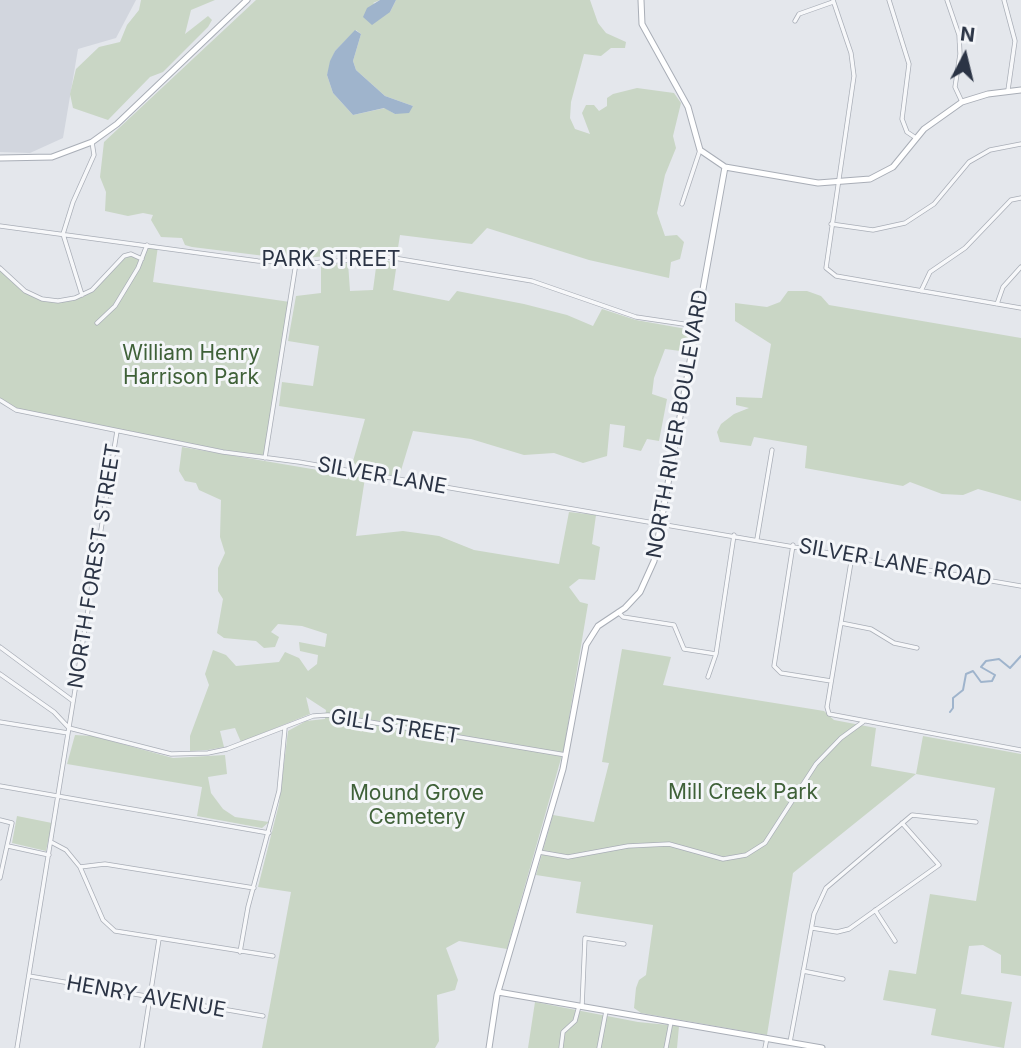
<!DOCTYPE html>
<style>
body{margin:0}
#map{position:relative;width:1021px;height:1048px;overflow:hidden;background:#e4e7ec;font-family:Inter,sans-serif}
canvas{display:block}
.north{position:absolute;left:930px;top:21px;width:70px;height:70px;-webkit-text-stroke:5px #f4f6f9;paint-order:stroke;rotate:7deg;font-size:19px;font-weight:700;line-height:28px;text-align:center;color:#2b3445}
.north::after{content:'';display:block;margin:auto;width:24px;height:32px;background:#2b3445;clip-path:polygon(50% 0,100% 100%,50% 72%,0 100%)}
</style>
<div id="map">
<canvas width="1021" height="1048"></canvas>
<div class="north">N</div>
</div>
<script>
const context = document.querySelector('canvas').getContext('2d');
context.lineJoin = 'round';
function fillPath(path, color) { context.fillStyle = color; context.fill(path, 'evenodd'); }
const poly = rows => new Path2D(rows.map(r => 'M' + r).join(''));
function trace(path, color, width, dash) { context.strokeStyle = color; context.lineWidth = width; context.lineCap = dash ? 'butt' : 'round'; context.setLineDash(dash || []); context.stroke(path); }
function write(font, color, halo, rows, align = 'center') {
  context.font = font + ' Inter,sans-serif'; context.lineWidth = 6; context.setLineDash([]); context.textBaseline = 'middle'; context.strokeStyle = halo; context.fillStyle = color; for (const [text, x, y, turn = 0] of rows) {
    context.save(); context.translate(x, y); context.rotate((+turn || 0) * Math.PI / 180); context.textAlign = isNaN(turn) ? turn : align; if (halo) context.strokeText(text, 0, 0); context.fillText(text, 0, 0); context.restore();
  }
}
const built = poly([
 [0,0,136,0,116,38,78,49,63,138,30,153,0,152]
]);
const green = poly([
 [141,0,215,0,191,10,185,34,208,16,212,20,208,27,163,72,150,77,108,120,73,108,70,94,76,69,99,47,120,42,127,25,139,10],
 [256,0,380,0,373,3,390,12,396,0,590,0,598,23,606,33,626,42,625,48,611,48,601,56,584,54,571,102,570,118,575,129,590,134,582,113,586,105,594,105,599,111,607,106,607,98,613,94,637,88,674,93,681,103,673,136,676,148,665,175,657,213,665,236,677,235,684,242,680,259,671,262,669,278,589,260,487,228,472,244,400,235,397,254,377,251,306,258,265,256,192,247,185,245,182,238,161,237,151,220,153,215,143,213,128,216,105,211,106,192,100,177,104,142],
 [356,30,361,34,353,61,356,70,385,96,413,106,395,114,385,108,353,115,333,93,327,75,335,51],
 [147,245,158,246,153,282,290,302,265,458,16,410,0,400,0,267,25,291,42,299,58,301,75,298,92,290,124,256,142,258],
 [377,260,397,262,393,290,449,301,457,291,524,304,567,315,593,326,602,309,636,320,692,330,688,352,665,349,654,378,652,394,667,399,659,441,647,439,641,451,623,447,625,426,610,424,607,456,583,463,554,453,524,455,471,439,413,431,399,477,359,470,353,461,365,419,279,406,282,382,313,386,319,346,288,341,296,296,321,293,321,266,348,263,350,291,373,290],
 [788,291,807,291,821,296,829,305,1021,338,1021,501,978,489,963,495,942,494,910,482,903,486,805,468,807,446,754,437,751,446,720,442,717,432,721,424,734,414,749,408,736,405,736,397,762,398,771,344,735,321,735,303,767,307,780,302],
 [182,447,365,478,356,536,403,531,439,536,474,550,559,564,569,512,596,515,592,544,600,547,595,580,579,579,569,587,580,602,588,604,564,748,507,949,459,941,446,948,458,980,455,990,437,995,439,1041,435,1048,262,1048,291,892,258,887,279,804,288,731,306,721,325,719,326,710,306,697,310,714,241,742,235,728,220,731,224,747,208,750,190,751,190,736,209,685,205,674,213,650,226,655,236,666,279,662,285,652,299,658,308,671,317,664,318,655,300,651,299,642,325,647,327,634,302,626,278,624,271,632,279,637,275,647,264,648,256,641,224,638,217,633,223,599,218,591,218,568,225,553,220,537,221,500,199,490,196,483,185,481,179,471],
 [622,649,671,657,663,685,824,711,834,720,876,728,871,766,916,774,923,736,1021,754,1021,976,1001,973,1001,955,983,945,969,946,961,994,1012,1002,1004,1048,931,1035,936,1009,883,1000,889,970,916,974,930,894,976,901,995,788,916,774,793,873,767,1035,641,1013,634,1008,636,988,639,980,646,975,653,925,576,913,581,882,536,875,553,815,594,822,609,763,602,762],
 [75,735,93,736,173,758,225,755,227,774,208,777,211,793,223,809,235,817,269,822,262,828,197,816,202,787,67,764],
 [17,816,52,823,46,851,12,843],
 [535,1002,638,1022,679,1026,677,1048,528,1048]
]);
const water = poly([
 [380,0,396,0,390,12,372,25,363,17,367,8],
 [355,30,361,34,353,61,356,70,385,96,413,106,409,113,395,114,384,108,353,115,333,93,327,75,330,61,335,51]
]);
const stream = poly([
 [950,712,953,708,953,698,963,690,966,674,973,671,981,682,992,681,995,675,981,667,986,661,999,659,1010,668,1021,656]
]);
const street = poly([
 [833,0,851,53,854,76,826,268,836,276,1021,308],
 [889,0,909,64,902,119,907,132,916,138],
 [947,0,959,35,960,54,955,87,962,102],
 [1004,0,1015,41,1008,90],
 [795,21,799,14,833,2],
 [682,204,700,150],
 [831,224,873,230,905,223,934,204,969,162,990,150,1021,144],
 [0,226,258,261,311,263,388,257,532,281,636,317,697,326],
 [0,268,25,291,42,299,58,301,75,298,92,290,124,256,131,254,142,259],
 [921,291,930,272,965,248,1011,200,1021,198],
 [82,295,63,234,73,202,94,155,92,142],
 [997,304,1003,287,1021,267],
 [97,323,115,306,138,268,147,245],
 [0,400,16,410,223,452,299,462,1021,586],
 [265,458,296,263],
 [757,539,772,450],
 [793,545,774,666,781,673,831,681],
 [852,556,827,707,829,714,1021,750],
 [618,612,623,617,674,625,684,649,716,654],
 [841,623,871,629,894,643,917,648],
 [0,647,73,701],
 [0,674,54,712,69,728,171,754,208,753,227,749,313,716,328,715,566,755],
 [708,677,716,654,734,535],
 [0,722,68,733],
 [0,786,269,833],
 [0,820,12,823,0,878],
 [51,842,66,850,80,867,103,920,115,931,273,956],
 [8,846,49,855],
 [539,852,568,857,628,846,669,844,723,859,746,855,765,843,816,764,841,738,863,722],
 [80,867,105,864,254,888],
 [875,910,895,941],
 [812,928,837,932,849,929,939,865,902,823],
 [240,952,248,907,279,791,285,728],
 [803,971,843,979],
 [29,976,263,1016],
 [582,1007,585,938,624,944],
 [790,1042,814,914,826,888,912,815,976,822],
 [17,1048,117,431],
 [142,1048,159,939],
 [561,1048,563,1032,575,1021,579,1006],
 [599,1048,606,1011],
 [666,1048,671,1022],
 [765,1048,767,1038]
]);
const secondary = poly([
 [641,0,642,24,688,107,700,150,725,167,818,183,870,179,893,167,924,129,962,102,988,94,1021,90],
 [0,158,52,157,92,142,117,124,247,0],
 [498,992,822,1048],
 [489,1048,497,995,563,769,586,645,598,626,625,608,640,592,654,561,725,167]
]);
const streetNames = [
 ["PARK STREET",331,260],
 ["NORTH RIVER BOULEVARD",678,424,-80],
 ["SILVER LANE",382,476,10],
 ["SILVER LANE ROAD",895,563,10],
 ["NORTH FOREST STREET",95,566,-81],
 ["GILL STREET",395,727,9],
 ["HENRY AVENUE",146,997,10]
];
const parkNames = [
 ["William Henry",191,354],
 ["Harrison Park",191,378],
 ["Mill Creek Park",743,793],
 ["Mound Grove",417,794],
 ["Cemetery",417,818]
];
fillPath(built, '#d2d6de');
fillPath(green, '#c9d6c5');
fillPath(water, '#9fb4cc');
trace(stream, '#9fb4cc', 2);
trace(street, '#a9aeb7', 5);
trace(secondary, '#a9aeb7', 7);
trace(street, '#f7f8fa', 3.5);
trace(secondary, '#fff', 5);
write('21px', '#2b3445', '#f4f6f9', streetNames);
write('21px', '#3f6138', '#f4f6f9', parkNames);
</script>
